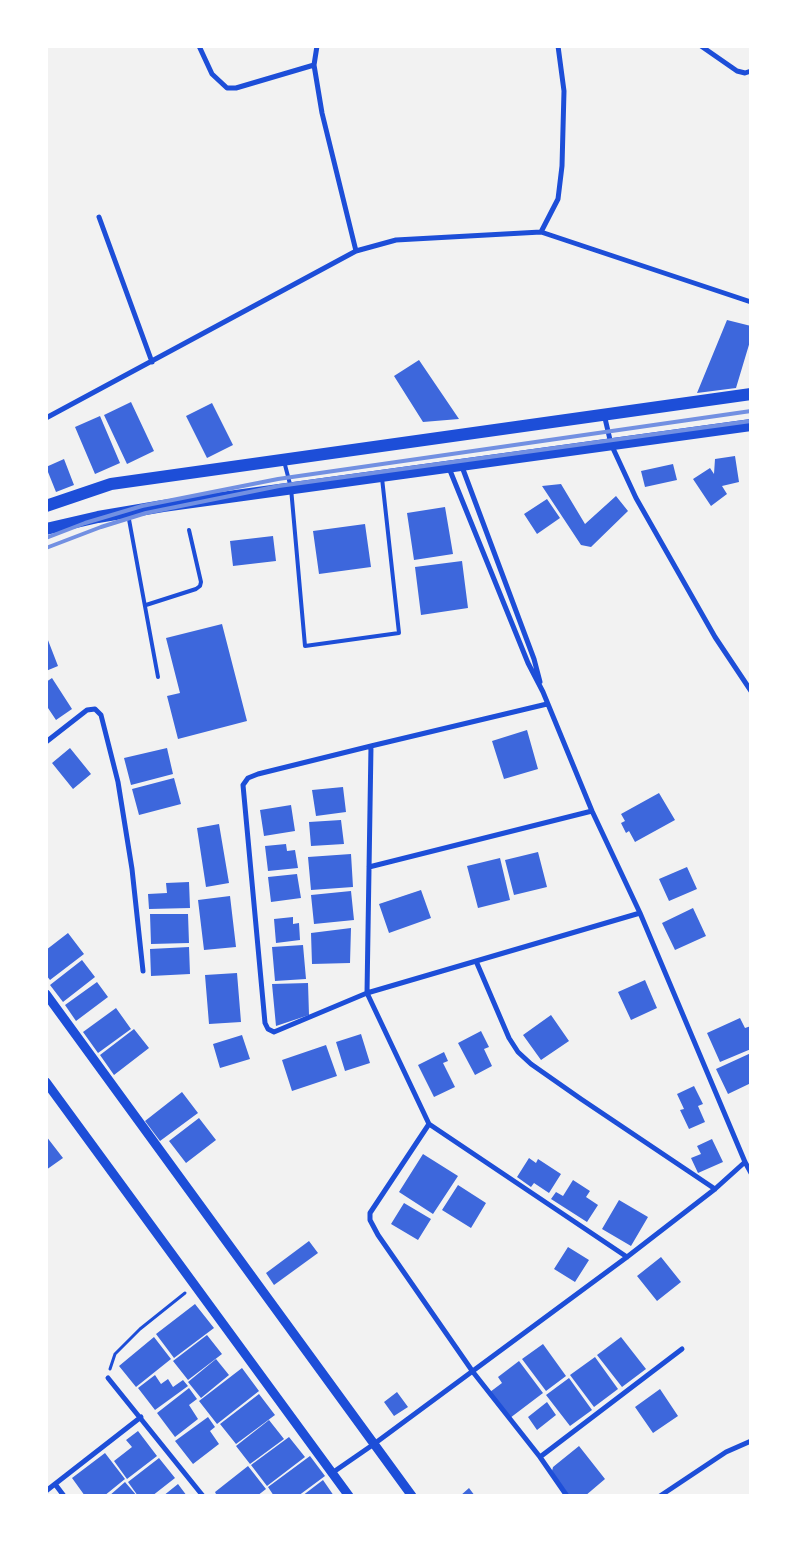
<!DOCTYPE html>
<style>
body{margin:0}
#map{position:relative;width:797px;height:1542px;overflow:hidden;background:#f2f2f2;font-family:"Source Sans 3",sans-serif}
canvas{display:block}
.frame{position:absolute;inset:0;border:48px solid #fff;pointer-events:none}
</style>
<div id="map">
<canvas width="797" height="1542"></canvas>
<div class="frame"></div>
</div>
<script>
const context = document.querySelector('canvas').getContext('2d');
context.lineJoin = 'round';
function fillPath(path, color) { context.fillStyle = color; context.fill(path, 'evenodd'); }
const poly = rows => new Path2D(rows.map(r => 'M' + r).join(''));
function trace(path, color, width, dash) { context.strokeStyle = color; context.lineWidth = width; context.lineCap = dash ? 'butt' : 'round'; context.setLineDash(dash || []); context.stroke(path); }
const building = poly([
 [727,320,751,326,751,338,736,388,697,393],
 [419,360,459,419,423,422,394,376],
 [131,402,154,451,127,464,104,415],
 [212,403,233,445,207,458,186,416],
 [100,416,120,463,95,474,75,427],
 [735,456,739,482,722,486,727,494,711,506,693,479,710,468,714,474,715,459],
 [64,459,74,485,56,492,46,467],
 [673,464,677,480,645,487,641,471],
 [561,484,585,524,616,496,628,511,591,547,581,545,542,486],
 [547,499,560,518,537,534,524,514],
 [445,507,453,554,414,560,407,513],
 [365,524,371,567,319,574,313,531],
 [273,536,276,561,233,566,230,541],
 [462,561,468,608,421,615,415,567],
 [222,624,247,721,178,739,167,696,180,693,166,638],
 [46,635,58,666,46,671],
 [52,678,72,709,56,720,46,705,46,682],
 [527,730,538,769,504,779,492,741],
 [70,748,91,774,73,789,52,763],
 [167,748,173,774,131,785,124,758],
 [174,778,181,804,139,815,132,789],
 [343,787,346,812,316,816,312,790],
 [659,793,675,820,635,842,629,831,626,833,621,823,625,821,621,814],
 [291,805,295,831,264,836,260,810],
 [341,820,344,844,311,846,309,822],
 [219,824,229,883,206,887,197,828],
 [286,844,287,851,295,850,298,868,268,871,265,846],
 [538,852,547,887,514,895,505,860],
 [351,854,353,887,311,890,308,857],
 [500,858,510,900,478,908,467,866],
 [687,867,697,889,669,901,659,879],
 [297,874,301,898,271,902,268,877],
 [189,882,190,908,149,909,148,894,167,893,166,883],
 [421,890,431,918,389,933,379,904],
 [351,891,354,920,314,924,311,895],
 [230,896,236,947,204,950,198,900],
 [693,908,706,936,675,950,662,923],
 [150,914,188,914,189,943,151,944],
 [293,917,293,924,299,923,300,940,276,943,274,919],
 [351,928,350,963,312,964,311,933],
 [68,933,84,954,50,980,46,975,46,950],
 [303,945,306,979,275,981,272,947],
 [189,947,190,974,151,976,150,949],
 [82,960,95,977,63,1002,50,985],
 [237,973,241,1022,209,1024,205,975],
 [645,980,657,1008,631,1020,618,992],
 [97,982,108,997,76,1021,65,1005],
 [308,983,309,1015,276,1026,272,984],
 [116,1008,131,1029,98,1053,83,1032],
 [551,1015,569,1041,541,1060,523,1035],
 [740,1018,745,1028,751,1026,751,1049,720,1062,707,1033],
 [134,1029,149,1048,114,1075,100,1055],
 [481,1031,489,1047,484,1049,492,1066,475,1075,458,1043],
 [361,1034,370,1063,345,1071,336,1042],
 [242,1035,250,1059,220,1068,213,1044],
 [326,1045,337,1076,292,1091,282,1060],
 [444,1052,448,1061,443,1063,455,1087,434,1097,418,1065],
 [751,1053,751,1083,728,1094,716,1069],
 [694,1086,703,1104,698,1106,705,1122,689,1129,680,1110,684,1109,677,1094],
 [182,1092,198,1113,160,1141,145,1121],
 [199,1118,216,1140,186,1163,169,1141],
 [46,1136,63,1158,46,1170],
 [712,1139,723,1162,698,1173,691,1158,701,1154,697,1146],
 [423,1154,458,1176,433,1214,399,1192],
 [529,1158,536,1163,538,1159,561,1174,549,1193,534,1183,531,1187,517,1177],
 [573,1180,590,1191,586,1197,598,1205,587,1222,551,1199,556,1192,563,1196],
 [458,1185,486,1203,471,1228,442,1210],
 [619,1200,648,1217,631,1246,602,1229],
 [404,1203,431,1219,418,1240,391,1224],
 [309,1241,318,1253,274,1285,266,1273],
 [568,1247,589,1260,575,1282,554,1269],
 [661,1257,681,1282,657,1301,637,1276],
 [195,1304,214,1328,174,1358,156,1334],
 [207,1335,222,1354,188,1380,173,1361],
 [154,1337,171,1359,136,1387,119,1366],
 [621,1337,646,1369,622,1387,597,1355],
 [543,1344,566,1376,546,1391,522,1359],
 [595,1357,618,1389,594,1407,570,1375],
 [216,1359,229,1375,201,1398,188,1382],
 [519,1361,543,1393,510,1418,490,1392,502,1383,498,1377],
 [242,1368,259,1391,217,1424,199,1401],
 [155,1375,161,1384,168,1379,173,1387,183,1380,188,1386,155,1410,138,1388],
 [569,1378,592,1410,570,1426,546,1395],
 [189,1388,197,1399,189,1405,198,1419,175,1437,157,1413],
 [660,1389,678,1416,653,1433,635,1407],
 [397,1392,408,1407,394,1416,384,1402],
 [259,1394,275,1415,236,1444,220,1424],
 [547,1402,556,1415,537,1430,528,1417],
 [208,1417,215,1427,210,1431,219,1444,193,1464,175,1441],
 [269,1420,284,1439,250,1464,236,1446],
 [138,1431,157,1456,127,1479,114,1461,132,1447,126,1440],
 [289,1437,305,1457,267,1486,251,1465],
 [579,1446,605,1479,585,1496,569,1496,552,1471,553,1467],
 [105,1453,125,1479,104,1496,85,1496,72,1478],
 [310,1456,325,1476,298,1496,274,1496,268,1487],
 [159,1458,175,1478,152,1496,138,1496,128,1482],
 [248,1466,266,1489,257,1496,217,1496,215,1492],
 [323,1480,334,1496,302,1496],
 [125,1482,137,1496,109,1496],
 [178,1484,187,1496,163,1496],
 [469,1488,475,1496,460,1496]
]);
const path = poly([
 [110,1369,115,1354,140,1329,185,1293]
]);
const service = poly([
 [284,461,291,488,305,646,399,633,382,478],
 [128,514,158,677],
 [146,605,196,589,200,586,201,582,189,530]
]);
const minor = poly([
 [199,46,212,74,227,88,236,88,314,65],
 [317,46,314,65,322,113,356,251],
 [701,46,737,71,745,73,751,71],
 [99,217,152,362],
 [541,232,558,199,562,166,564,91,558,46],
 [604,414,611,444,636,498,715,637,751,691],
 [46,418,356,251,396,240,541,232,751,302],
 [461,464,534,659,540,682],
 [449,468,528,663,543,692,592,811,640,913,745,1162,751,1173],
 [547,704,371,746,258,774,248,778,243,785,265,1023,268,1029,274,1032,367,993,640,913],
 [46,742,87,710,95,709,101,715,118,782,132,869,143,971],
 [371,746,367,993,429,1124,627,1257],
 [369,867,592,811],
 [476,961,509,1038,518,1052,531,1064,581,1099,715,1189],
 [429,1124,370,1213,370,1220,378,1235,473,1372,540,1457,567,1496],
 [108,1378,203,1496],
 [540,1457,682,1349],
 [332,1473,374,1444,627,1257,715,1189,745,1162],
 [55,1484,64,1496],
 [46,1491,141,1417],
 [660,1496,726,1452,751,1441]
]);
const tertiary = poly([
 [46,994,412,1496],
 [46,1082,349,1496]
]);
const primary = poly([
 [46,506,111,484,751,394],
 [46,529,98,517,163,506,751,425]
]);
const rail = poly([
 [46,538,85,523,142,506,278,479,751,411],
 [46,548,101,527,146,513,279,486,751,421]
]);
fillPath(building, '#3d67dc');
trace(path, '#1d4ed8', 3);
trace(service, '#1d4ed8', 4);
trace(minor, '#1d4ed8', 5);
trace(tertiary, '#1d4ed8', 9);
trace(primary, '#1d4ed8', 12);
trace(rail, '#7290e2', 4);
</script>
